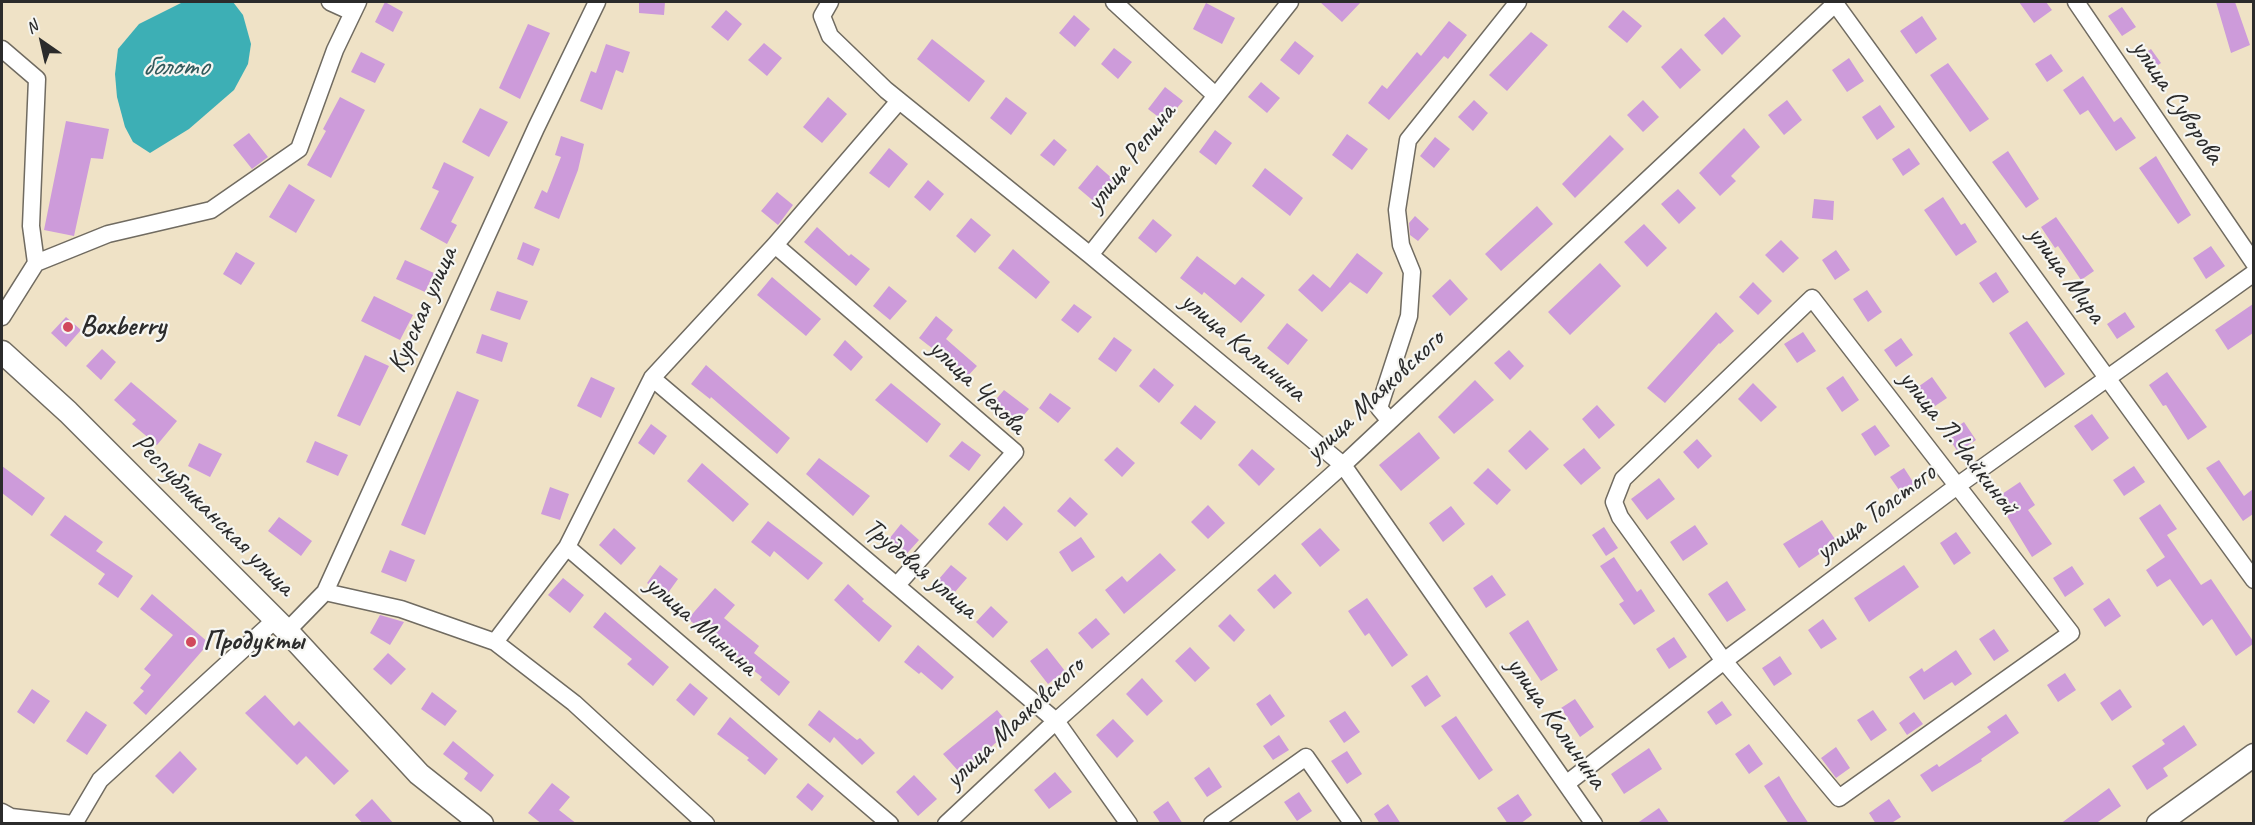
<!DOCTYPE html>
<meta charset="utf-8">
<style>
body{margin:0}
#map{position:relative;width:2255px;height:825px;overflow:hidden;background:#efe2c6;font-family:Caveat,sans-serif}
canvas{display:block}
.frame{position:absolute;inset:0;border:3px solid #2b2b2b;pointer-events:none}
.north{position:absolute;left:12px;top:12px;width:60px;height:60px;-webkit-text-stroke:4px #f6f6f2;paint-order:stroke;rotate:326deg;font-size:16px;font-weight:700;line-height:24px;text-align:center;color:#2b2b2b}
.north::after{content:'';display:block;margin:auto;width:21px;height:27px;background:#2b2b2b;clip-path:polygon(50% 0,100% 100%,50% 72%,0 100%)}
</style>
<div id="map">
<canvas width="2255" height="825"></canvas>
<div class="frame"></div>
<div class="north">N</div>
</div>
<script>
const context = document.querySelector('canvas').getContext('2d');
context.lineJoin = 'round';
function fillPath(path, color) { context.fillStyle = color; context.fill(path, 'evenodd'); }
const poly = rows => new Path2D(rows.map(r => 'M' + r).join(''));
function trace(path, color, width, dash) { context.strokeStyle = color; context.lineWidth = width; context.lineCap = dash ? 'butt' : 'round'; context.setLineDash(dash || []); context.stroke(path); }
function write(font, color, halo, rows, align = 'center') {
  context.font = font + ' Caveat,sans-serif'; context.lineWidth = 4.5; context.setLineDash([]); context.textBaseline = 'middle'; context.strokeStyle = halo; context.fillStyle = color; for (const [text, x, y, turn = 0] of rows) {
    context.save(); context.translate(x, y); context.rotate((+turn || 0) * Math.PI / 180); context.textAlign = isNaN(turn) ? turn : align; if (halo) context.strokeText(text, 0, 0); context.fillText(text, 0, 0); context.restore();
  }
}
const water = poly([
 [183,2,233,2,243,15,251,44,248,64,234,90,189,129,150,153,133,142,125,127,117,97,115,74,118,49,139,24]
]);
const building = poly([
 [385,2,403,12,393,32,375,22],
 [639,2,665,2,664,15,639,13],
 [1320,2,1361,2,1342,22],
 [2019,2,2046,2,2052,10,2034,23],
 [2216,2,2235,2,2250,45,2231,53],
 [1206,3,1235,18,1222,44,1193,29],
 [2122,7,2136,27,2122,36,2108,16],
 [726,10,742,24,728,41,711,27],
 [1623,10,1642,26,1627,43,1608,27],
 [1074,15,1090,29,1075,47,1059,33],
 [1922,16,1937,39,1916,54,1900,31],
 [1724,17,1741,36,1722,55,1704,35],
 [1449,21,1467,35,1448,59,1444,56,1389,120,1368,103,1382,85,1387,89,1417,52,1421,56],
 [528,24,550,33,520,99,499,88],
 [1531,32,1548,45,1507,91,1489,75],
 [932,39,985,81,969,102,917,59],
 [1295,41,1314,56,1299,75,1280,60],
 [764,43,782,58,767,76,748,60],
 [606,44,630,52,623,73,616,70,602,110,580,101,591,71,596,73],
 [1114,48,1132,62,1118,79,1101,64],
 [1681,48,1701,70,1680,89,1661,67],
 [2151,49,2161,63,2148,72,2139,57],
 [361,52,385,64,375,83,351,72],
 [2051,54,2063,71,2047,82,2035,64],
 [1849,58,1864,81,1847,92,1832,70],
 [1948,63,1989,119,1970,132,1930,75],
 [2083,76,2114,122,2121,117,2136,138,2116,151,2088,110,2080,115,2063,90],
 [1261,82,1280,98,1267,113,1248,97],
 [1165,87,1183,101,1165,122,1148,109],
 [340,97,365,110,331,178,307,165,326,131,323,129],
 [828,97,847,114,822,143,803,127],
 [1006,97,1027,113,1011,135,990,118],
 [1474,100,1488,113,1473,131,1458,117],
 [1643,100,1659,117,1643,132,1627,115],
 [1787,100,1802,120,1784,135,1768,115],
 [1880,105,1895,127,1877,140,1862,117],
 [480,108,508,122,489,157,462,142],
 [66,121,109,129,103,159,91,158,74,236,44,230],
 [1744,128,1760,147,1731,176,1736,181,1720,196,1699,173],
 [1215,130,1232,143,1216,165,1199,152],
 [249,133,268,157,252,169,233,145],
 [1347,134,1368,149,1352,170,1332,155],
 [1610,135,1624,149,1575,198,1562,184],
 [561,136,584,144,578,170,559,219,534,208,542,190,547,193,561,157,555,155],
 [1435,137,1450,149,1434,168,1420,156],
 [1054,139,1067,150,1054,166,1040,155],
 [889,148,908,164,889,188,869,173],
 [1909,148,1920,164,1903,176,1892,159],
 [2008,151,2039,199,2026,208,1992,162],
 [2156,156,2191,215,2178,224,2139,168],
 [444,162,474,177,451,222,457,225,447,244,420,229,439,191,432,188],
 [1097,165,1115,181,1097,204,1078,188],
 [1265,168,1303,198,1290,216,1252,186],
 [928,180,944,194,930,211,914,197],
 [289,184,315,200,296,233,269,217],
 [1678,189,1696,208,1679,224,1661,204],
 [777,192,793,205,778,225,761,211],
 [1943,197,1961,225,1965,223,1977,242,1956,256,1924,210],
 [1814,199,1834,201,1833,220,1812,218],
 [1537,206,1553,224,1501,271,1485,254],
 [1415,216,1429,229,1418,241,1410,235,1409,223],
 [2056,217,2094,271,2081,280,2058,246,2055,248,2041,227],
 [971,218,991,235,975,253,956,236],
 [1153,219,1172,235,1156,253,1138,238],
 [1644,224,1667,248,1647,267,1624,242],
 [817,227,849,256,851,254,870,269,856,286,804,242],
 [1781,240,1799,258,1783,273,1765,255],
 [523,242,540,249,533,266,517,259],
 [2211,246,2225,266,2206,279,2193,258],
 [1013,249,1050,282,1036,299,998,268],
 [1836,250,1850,270,1835,280,1822,260],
 [236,252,255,263,241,285,223,274],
 [1357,253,1383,273,1367,294,1350,282,1322,312,1298,290,1313,274,1330,288],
 [1197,256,1235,285,1242,277,1265,295,1241,323,1204,292,1202,295,1180,278],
 [405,260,434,273,425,292,396,279],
 [1600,263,1621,286,1570,335,1548,312],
 [1996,272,2009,292,1993,303,1979,283],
 [772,277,821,319,806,336,757,295],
 [1450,279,1468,299,1450,316,1432,296],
 [1753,282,1772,301,1758,315,1739,297],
 [889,286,907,301,890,320,873,306],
 [1867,290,1882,312,1868,322,1853,299],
 [497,291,528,301,520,320,490,310],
 [374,296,413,315,400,340,361,321],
 [1074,304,1092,317,1078,333,1061,320],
 [2253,304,2253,333,2228,350,2215,330],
 [1716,312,1734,331,1720,344,1719,343,1665,403,1647,388],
 [2125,312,2135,327,2117,339,2107,324],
 [936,316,953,330,946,339,977,366,964,380,944,361,946,359,919,338],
 [66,317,81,330,66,347,51,333],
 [2027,321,2065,374,2045,388,2009,333],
 [1287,323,1308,340,1288,365,1267,348],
 [1803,332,1816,351,1797,363,1784,344],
 [482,334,508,343,502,362,476,353],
 [1114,337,1132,350,1116,372,1098,359],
 [1901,338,1913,355,1896,367,1884,350],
 [845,340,863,357,851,371,833,355],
 [102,349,116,362,101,380,86,366],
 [1509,350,1524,366,1510,380,1494,363],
 [365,355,389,366,360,426,337,416],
 [706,365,790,438,777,454,711,397,710,399,691,384],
 [1154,368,1174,385,1159,403,1139,386],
 [2167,372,2207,427,2188,440,2166,405,2163,406,2149,385],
 [1843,376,1859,400,1842,412,1826,388],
 [591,377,615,388,601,418,577,406],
 [1932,377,1947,398,1929,410,1915,389],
 [1475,380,1494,400,1454,434,1438,417],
 [131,382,177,421,157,445,132,424,136,420,114,400],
 [891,383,941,424,927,443,875,400],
 [1753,383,1777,407,1761,422,1738,399],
 [1004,390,1029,409,1017,423,992,404],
 [457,391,479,400,425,535,401,525],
 [1050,393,1071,408,1058,423,1039,408],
 [1195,405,1216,422,1201,440,1180,423],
 [1597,405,1615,425,1599,439,1582,419],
 [2092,414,2109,438,2092,451,2074,426],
 [1964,422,1976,440,1958,452,1946,434],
 [651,424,667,436,654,455,638,443],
 [1875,425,1890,446,1875,456,1861,434],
 [1530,430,1549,449,1526,470,1508,451],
 [1419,432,1440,458,1401,491,1379,465],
 [1697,439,1712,456,1698,469,1683,452],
 [315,441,348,455,338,476,306,462],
 [962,441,981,455,969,471,949,456],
 [199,443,222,454,210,477,188,466],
 [1117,447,1135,463,1122,477,1104,460],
 [1584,448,1601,468,1581,485,1563,465],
 [1252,449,1275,469,1259,486,1238,465],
 [819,458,870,496,853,516,806,474],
 [2219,460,2244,496,2253,489,2253,514,2243,521,2206,468],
 [702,463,749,504,733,522,687,481],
 [2,466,45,498,32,516,2,493],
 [2134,466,2145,482,2124,496,2113,480],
 [1488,468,1511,490,1497,505,1473,483],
 [1904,468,1917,488,1904,497,1890,477],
 [1659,478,1675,499,1647,520,1631,499],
 [2020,482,2035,505,2028,510,2052,544,2032,557,1996,498],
 [550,487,569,494,560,520,541,514],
 [1070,497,1088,514,1075,527,1057,511],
 [2160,504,2177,529,2167,535,2201,585,2211,579,2253,641,2253,644,2236,656,2212,619,2203,626,2170,579,2157,587,2146,570,2165,557,2139,518],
 [1208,505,1225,523,1208,539,1191,522],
 [1004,506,1023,524,1007,541,988,524],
 [1451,506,1465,524,1443,542,1429,523],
 [65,515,103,542,96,551,133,576,118,598,98,584,105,574,50,535],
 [279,517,312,541,301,556,268,531],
 [1822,520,1837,542,1799,568,1783,544],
 [768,521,823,563,808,580,774,551,770,557,751,542],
 [901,524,919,540,902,559,885,544],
 [1695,525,1708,544,1683,561,1670,542],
 [1604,527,1618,548,1606,556,1592,535],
 [614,528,636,548,621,565,599,545],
 [1320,528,1340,550,1320,567,1301,544],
 [1956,532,1971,553,1954,565,1940,543],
 [1081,537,1095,557,1072,572,1059,552],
 [390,550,415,560,406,582,381,572],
 [1160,553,1176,570,1124,614,1105,590,1122,576,1127,582],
 [1614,557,1637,592,1641,589,1655,611,1634,625,1619,604,1624,601,1600,566],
 [660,565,678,579,665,597,647,583],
 [951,565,967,578,948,600,932,587],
 [1904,565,1919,587,1869,622,1854,598],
 [2072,566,2084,584,2065,597,2053,578],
 [1275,574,1292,593,1274,609,1257,590],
 [1492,575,1506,595,1486,608,1473,588],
 [563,578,584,595,570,613,548,595],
 [1727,581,1746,610,1727,622,1708,594],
 [848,584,864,599,862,601,892,626,879,642,834,600],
 [715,588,735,605,724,618,759,646,754,653,790,682,779,696,760,680,762,677,688,619],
 [152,594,209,643,146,715,133,703,144,691,140,688,151,675,144,669,173,635,140,609],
 [1367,598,1408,655,1392,667,1369,633,1365,636,1348,611],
 [2109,598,2121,616,2105,627,2093,609],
 [991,606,1008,622,993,638,976,622],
 [605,612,669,667,653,686,627,664,632,659,593,627],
 [1230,614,1245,630,1234,642,1218,626],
 [380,615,404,622,390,645,370,633],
 [1096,618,1110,634,1092,649,1078,633],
 [1823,619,1837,639,1821,649,1808,630],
 [1528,620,1558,670,1541,681,1509,633],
 [1994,629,2009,651,1994,661,1979,639],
 [1674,637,1687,657,1669,669,1656,649],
 [918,645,954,677,942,690,921,672,919,674,904,662],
 [1190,647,1210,668,1195,682,1175,661],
 [1047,648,1065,671,1048,684,1030,661],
 [1956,650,1972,674,1955,686,1952,682,1924,700,1909,677,1922,668,1924,672],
 [388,653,406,669,391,685,373,669],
 [1780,656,1792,674,1774,686,1762,668],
 [2065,673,2076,690,2058,702,2047,685],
 [1427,675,1441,696,1425,707,1411,686],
 [1142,678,1163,701,1147,716,1126,694],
 [690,683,708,698,694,716,676,700],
 [32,689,50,701,34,724,17,712],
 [2120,689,2132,707,2112,721,2100,703],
 [432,692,457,711,445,726,421,709],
 [1270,694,1285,716,1271,726,1256,704],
 [265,695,294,726,299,721,349,771,334,785,306,756,297,765,245,713],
 [1575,699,1594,727,1580,737,1561,708],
 [1722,701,1732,715,1716,725,1707,712],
 [819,710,857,740,860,738,875,753,862,765,834,737,830,743,808,725],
 [997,710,1012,728,961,774,943,754],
 [1873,710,1887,730,1871,741,1857,720],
 [86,711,107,725,87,755,66,741],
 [1345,711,1360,732,1344,743,1329,721],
 [1914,712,1923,724,1907,735,1899,723],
 [2006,714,2019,733,1981,759,1982,761,1932,792,1920,775,1937,764,1939,767,1991,732,1987,727],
 [1456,716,1493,770,1479,780,1441,726],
 [730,717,778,759,765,775,747,760,749,758,717,734],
 [1113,719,1134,741,1117,758,1096,735],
 [2184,725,2197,745,2163,768,2168,776,2147,790,2132,766,2165,744,2162,740],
 [1279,735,1289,750,1273,760,1263,746],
 [453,741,494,775,481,792,464,779,468,773,443,754],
 [1749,744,1763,764,1749,774,1735,754],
 [1836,747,1850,768,1836,778,1821,758],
 [1649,748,1662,769,1624,794,1611,774],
 [180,751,197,769,173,794,155,776],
 [1347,751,1362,774,1347,784,1331,761],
 [1209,767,1222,787,1207,797,1194,778],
 [1055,772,1072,792,1049,809,1034,790],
 [914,775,937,799,918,816,896,792],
 [1779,776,1792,798,1809,824,1789,824,1764,786],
 [552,783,570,797,559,810,577,824,542,824,528,813],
 [808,783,824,796,812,811,796,797],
 [2109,788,2121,806,2095,824,2060,824],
 [1299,792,1312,811,1297,821,1284,802],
 [1518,794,1532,815,1520,824,1508,824,1497,808],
 [372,799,394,824,363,824,355,815],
 [1889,799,1901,817,1890,824,1876,824,1869,813],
 [1168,801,1183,824,1161,824,1153,812],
 [1388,804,1401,824,1380,824,1374,814],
 [1659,808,1670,824,1636,824]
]);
const street = poly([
 [330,2,352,12],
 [830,2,822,16,830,36,886,90,1090,255,1343,465,1594,824],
 [1114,2,1215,95],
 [1834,2,2254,580],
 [2076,2,2254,263],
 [2,49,37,79,31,226,36,263],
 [775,245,1015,452,897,585],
 [1090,255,1290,2],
 [1812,298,2071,633,1839,798,1724,661,1620,517,1614,502,1623,479,1812,298],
 [2,317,36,263,108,234,211,210,299,149,335,50,358,2],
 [652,378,1056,721,1129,824],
 [1389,420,1379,408,1409,316,1412,272,1401,245,1397,210,1408,140,1518,2],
 [567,547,652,378,775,245,899,101],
 [325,592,401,609,495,642,574,703,706,824],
 [287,631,325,592,536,128,597,2],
 [495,642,567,547,890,824],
 [1566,784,1724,661,1957,486,2254,273],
 [2,812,11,817,73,824],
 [74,824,100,780,275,620],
 [946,824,1056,721,1343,465,1837,2],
 [1212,824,1306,757,1353,824]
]);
const secondary = poly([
 [2,352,68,412,287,631,419,774,482,824],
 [2158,824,2254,755]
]);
const markers = [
 [68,327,6,"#d1495b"],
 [191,642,6,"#d1495b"]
];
const streetNames = [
 ["улица Суворова",2177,102,56],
 ["улица Репина",1131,158,-52],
 ["улица Мира",2066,275,54],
 ["Курская улица",423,310,-66],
 ["улица Калинина",1243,347,40],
 ["улица Чехова",977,387,44],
 ["улица Маяковского",1375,396,-43],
 ["улица Л.Чайкиной",1958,443,52],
 ["улица Толстого",1876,513,-37],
 ["Республиканская улица",213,515,45],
 ["Трудовая улица",920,569,40],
 ["улица Минина",701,626,41],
 ["улица Маяковского",1015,723,-43],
 ["улица Калинина",1556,723,55]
];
const poiNames = [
 ["Boxberry",80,327],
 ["Продукты",203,642]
];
const waterNames = [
 ["болото",175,67]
];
fillPath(water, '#3dafb5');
fillPath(building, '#cd9bda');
trace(street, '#706b61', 19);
trace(secondary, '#706b61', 25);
trace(street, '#fff', 16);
trace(secondary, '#fff', 22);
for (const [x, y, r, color] of markers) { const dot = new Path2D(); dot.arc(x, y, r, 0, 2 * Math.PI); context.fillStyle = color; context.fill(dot); trace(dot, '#f6f6f2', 2); }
write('28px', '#2b2b2b', '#f6f6f2', streetNames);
write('bold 28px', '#2b2b2b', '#f6f6f2', poiNames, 'left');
write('italic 30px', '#31595b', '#f6f6f2', waterNames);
</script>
